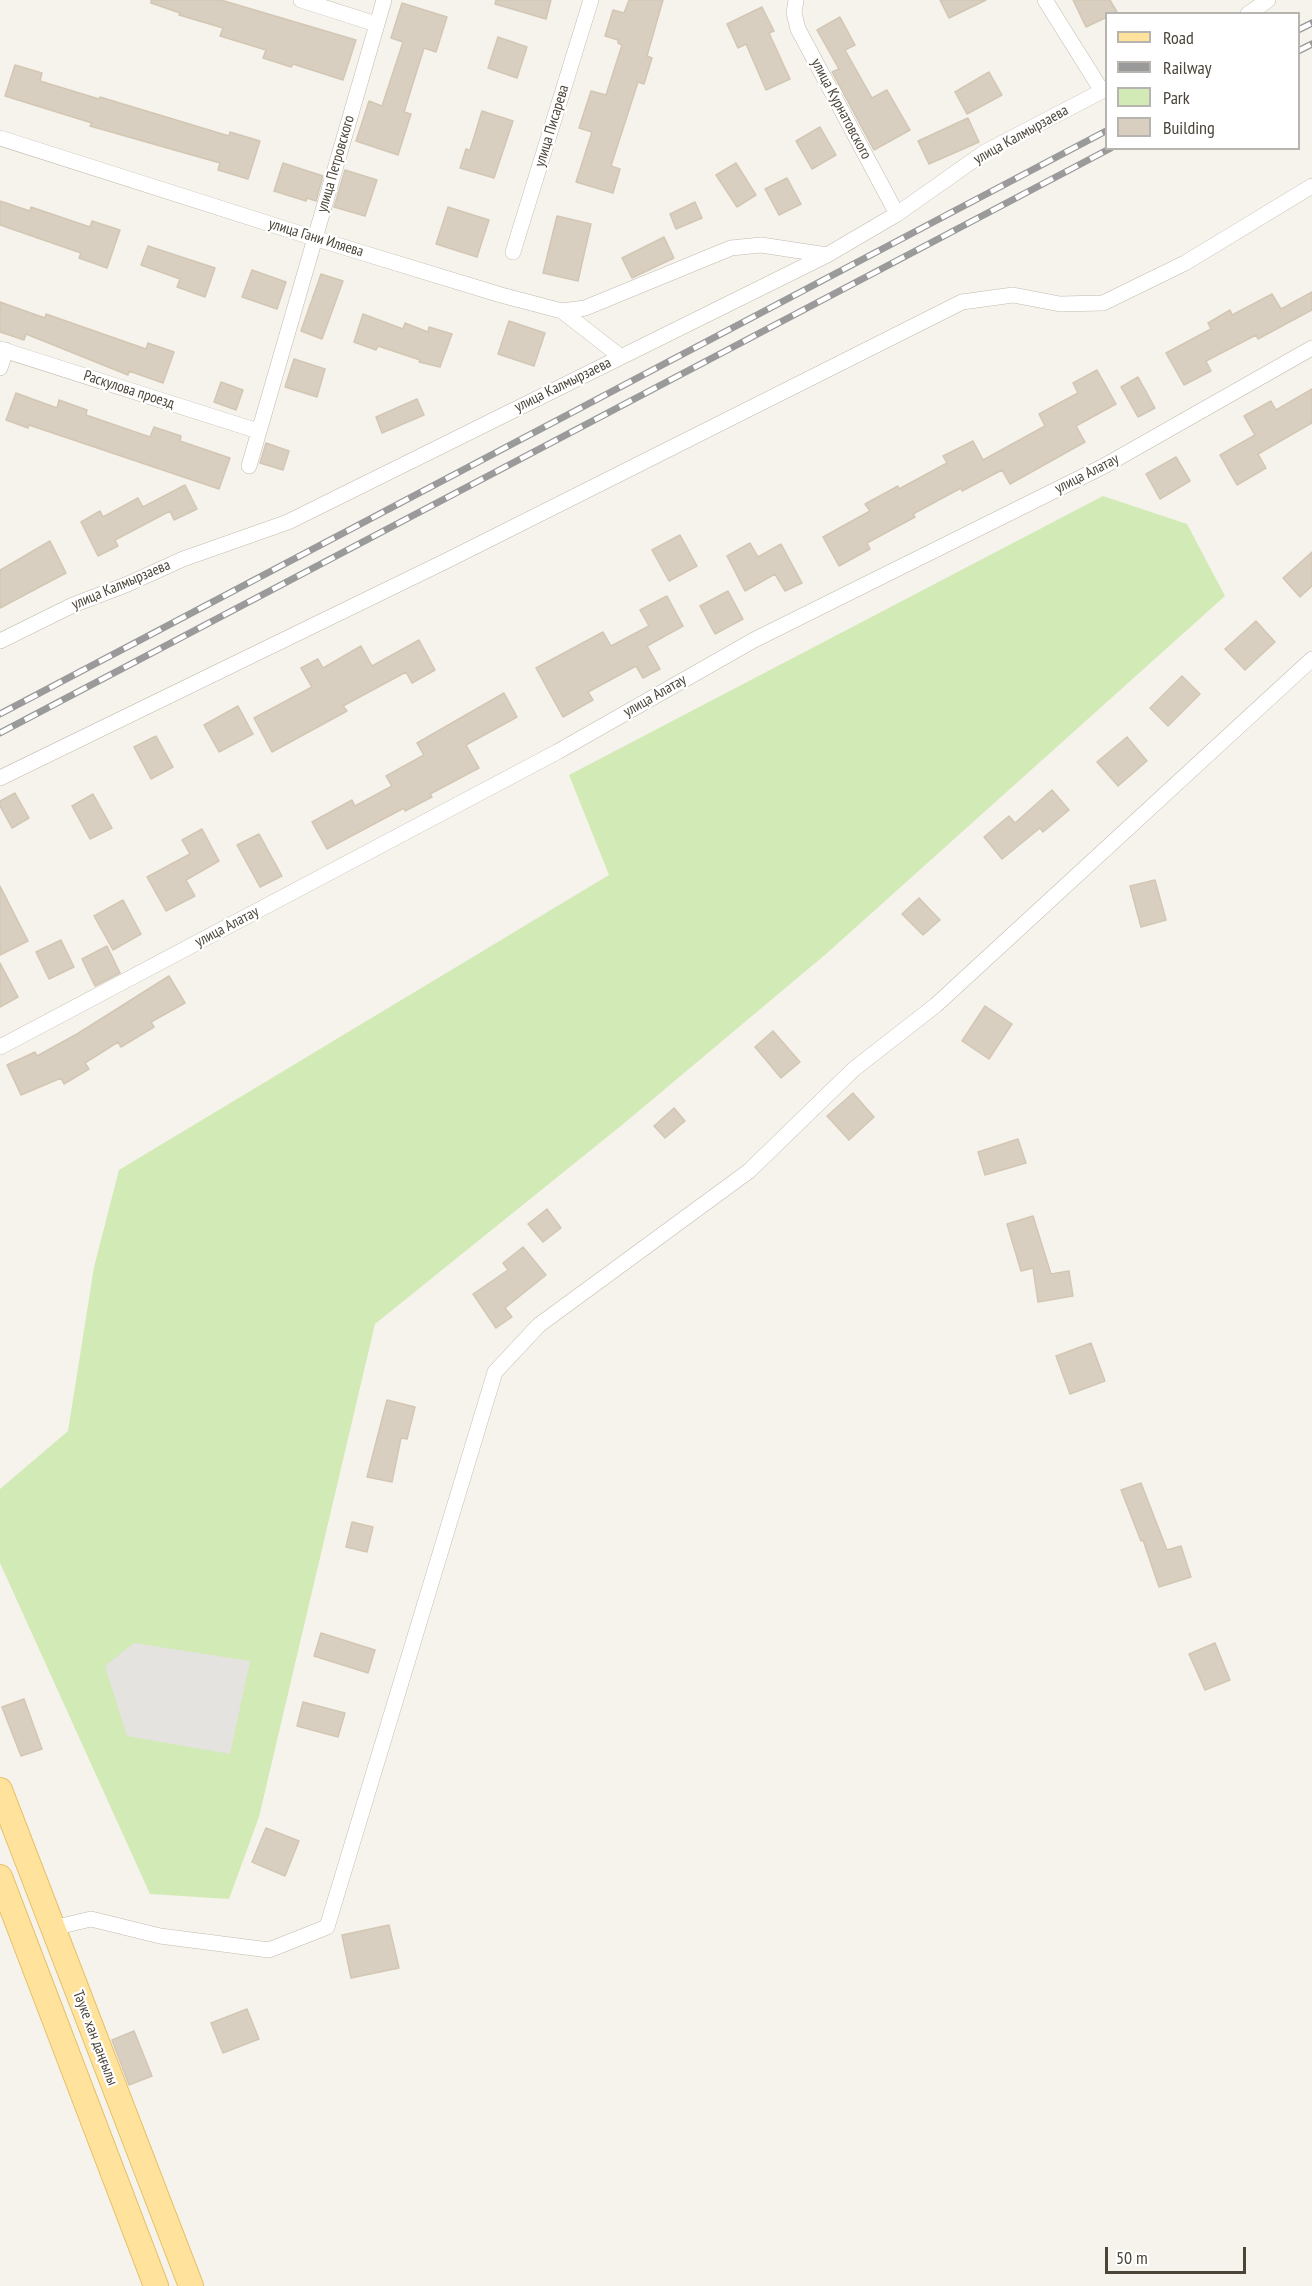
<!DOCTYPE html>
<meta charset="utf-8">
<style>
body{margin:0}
#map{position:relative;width:1312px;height:2286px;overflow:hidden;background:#f6f3ec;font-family:"PT Sans Narrow",sans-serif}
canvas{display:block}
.legend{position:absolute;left:1105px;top:12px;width:195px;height:138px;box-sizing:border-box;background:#fff;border:2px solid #b7b4b0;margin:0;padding:8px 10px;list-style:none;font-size:18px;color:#4b4439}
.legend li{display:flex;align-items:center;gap:12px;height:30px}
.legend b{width:30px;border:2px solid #b7b4b0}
.scale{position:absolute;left:1105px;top:2247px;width:141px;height:27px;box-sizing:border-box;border:3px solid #4b4439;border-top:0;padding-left:8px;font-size:18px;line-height:21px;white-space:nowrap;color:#4b4439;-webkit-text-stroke:4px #fff;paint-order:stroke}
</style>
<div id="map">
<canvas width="1312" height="2286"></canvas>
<ul class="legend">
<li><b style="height:8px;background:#ffe39c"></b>Road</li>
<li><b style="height:8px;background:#9a9a9a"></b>Railway</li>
<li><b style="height:16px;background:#d2eab5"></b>Park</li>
<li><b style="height:16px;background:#d8cfc1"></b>Building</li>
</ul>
<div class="scale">50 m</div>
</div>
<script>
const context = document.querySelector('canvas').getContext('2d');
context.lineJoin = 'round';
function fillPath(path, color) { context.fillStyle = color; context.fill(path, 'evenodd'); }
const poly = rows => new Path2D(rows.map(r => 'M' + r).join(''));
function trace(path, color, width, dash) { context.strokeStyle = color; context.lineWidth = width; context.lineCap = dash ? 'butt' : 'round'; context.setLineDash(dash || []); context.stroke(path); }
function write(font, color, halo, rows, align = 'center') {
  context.font = font + ' "PT Sans Narrow",sans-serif'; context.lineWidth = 4.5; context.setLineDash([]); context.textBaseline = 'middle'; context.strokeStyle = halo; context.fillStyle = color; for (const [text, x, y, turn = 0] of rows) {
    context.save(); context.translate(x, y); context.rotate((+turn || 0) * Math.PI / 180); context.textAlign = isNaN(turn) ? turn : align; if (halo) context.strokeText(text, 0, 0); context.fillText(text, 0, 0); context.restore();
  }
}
const green = poly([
 [1103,496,1187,524,1225,596,826,954,622,1125,375,1324,259,1817,229,1899,150,1894,0,1563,0,1489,68,1431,94,1267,119,1170,609,875,569,775]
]);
const parking = poly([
 [134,1643,250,1661,230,1754,127,1736,105,1666]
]);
const building = poly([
 [151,0,221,0,356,40,343,80,293,64,291,67,263,58,266,50,220,36,223,28,179,15,180,13,151,3,151,0],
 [496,0,551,0,546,19,495,4,496,0],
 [629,0,663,0,647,56,652,58,644,84,638,82,611,166,620,169,613,193,576,182,592,132,579,128,591,91,606,95,622,45,618,43,618,40,605,36,613,10,624,13,629,0],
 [940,0,986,0,949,18,940,0],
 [1073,0,1110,0,1117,12,1107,14,1107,17,1086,27,1073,0],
 [402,3,447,17,436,52,424,48,404,112,411,114,398,155,356,141,369,101,382,106,403,42,391,38,402,3],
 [762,7,774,31,769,33,790,79,766,90,746,44,738,48,727,24,762,7],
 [840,17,855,45,845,50,872,98,887,90,910,130,874,150,832,72,839,69,817,30,840,17],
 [498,37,527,47,517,78,488,68,498,37],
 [15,65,42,73,40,81,99,99,100,97,229,136,230,132,260,141,248,179,218,170,220,163,90,126,92,123,5,96,15,65],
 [989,72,1002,95,967,114,955,92,989,72],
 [482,111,513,121,494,178,460,168,466,149,470,150,482,111],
 [968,118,979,142,929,164,918,141,968,118],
 [820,127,836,155,812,169,796,141,820,127],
 [283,163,323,176,316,201,307,198,306,201,274,191,283,163],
 [736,163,756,195,737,207,716,175,736,163],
 [345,170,377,180,365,216,334,207,345,170],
 [787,178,801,204,779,215,765,189,787,178],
 [0,201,30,211,31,207,90,227,92,221,120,230,107,268,79,258,81,253,0,225,0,201],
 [695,202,702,218,676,229,670,214,695,202],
 [448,207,489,220,477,257,436,244,448,207],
 [557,216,591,224,578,281,543,273,557,216],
 [664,237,674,258,632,278,622,258,664,237],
 [148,246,215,268,205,297,177,287,180,279,141,265,148,246],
 [252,270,286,282,277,309,242,297,252,270],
 [321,274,343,281,322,339,301,331,321,274],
 [1312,292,1312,310,1258,339,1256,335,1206,361,1211,371,1184,385,1166,353,1211,329,1208,323,1230,310,1232,315,1272,294,1281,309,1312,292],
 [0,302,45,318,46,314,146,349,148,343,174,352,163,383,129,371,128,375,26,334,24,340,0,332,0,302],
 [363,314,403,329,405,323,428,332,429,327,452,334,440,367,419,362,420,360,378,346,376,350,354,342,363,314],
 [509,321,545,333,534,366,498,354,509,321],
 [294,359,325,369,317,397,285,387,294,359],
 [1097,370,1116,404,1076,426,1085,442,1010,484,1002,470,962,491,961,488,913,514,915,517,867,543,870,549,839,566,823,537,870,511,865,504,898,486,899,489,947,463,943,456,973,441,983,460,1045,426,1039,414,1078,393,1073,383,1097,370],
 [1138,377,1155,408,1138,417,1121,387,1138,377],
 [221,382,243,390,236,410,214,402,221,382],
 [1312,389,1312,423,1258,454,1266,468,1237,485,1220,455,1255,435,1244,416,1271,401,1276,410,1312,389],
 [16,393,57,408,59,400,87,410,86,415,150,437,154,427,181,436,180,441,230,458,219,489,29,425,28,428,6,420,16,393],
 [417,399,424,415,382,433,376,417,417,399],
 [266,443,289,451,283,470,260,463,266,443],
 [1176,457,1190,481,1160,499,1146,474,1176,457],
 [185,485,197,509,174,520,170,511,115,540,118,546,98,556,81,522,100,511,103,517,138,498,143,507,185,485],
 [680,535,697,566,669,581,652,550,680,535],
 [50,541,66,573,0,608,0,570,50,541],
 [750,543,758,557,781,544,802,583,785,591,775,574,745,591,727,556,750,543],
 [1312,552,1312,586,1300,597,1283,578,1312,552],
 [728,591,743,619,715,634,700,606,728,591],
 [667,596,683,626,647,646,660,669,643,678,636,666,588,692,593,700,563,717,536,668,603,632,611,646,649,626,640,610,667,596],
 [1256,621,1275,642,1245,670,1225,649,1256,621],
 [419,640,435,670,412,683,406,672,343,706,347,711,272,752,254,718,312,687,301,668,318,659,323,668,361,646,372,666,419,640],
 [1182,676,1200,694,1168,726,1150,708,1182,676],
 [504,693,517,717,466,745,479,768,430,794,432,797,405,811,404,808,327,849,312,822,352,800,355,806,392,786,386,776,424,755,417,743,504,693],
 [238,706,253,734,219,752,204,725,238,706],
 [156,736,173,767,151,779,134,747,156,736],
 [1127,737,1147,761,1118,786,1097,762,1127,737],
 [1052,790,1069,810,1043,832,1040,828,1002,859,984,837,1009,816,1015,823,1052,790],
 [15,793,29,818,12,828,0,806,0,801,15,793],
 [93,794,112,828,90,839,72,806,93,794],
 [202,829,219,861,186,880,195,896,166,911,147,877,190,854,182,840,202,829],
 [259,834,282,876,260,887,237,845,259,834],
 [1155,880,1166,920,1141,927,1130,886,1155,880],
 [0,886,28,941,0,955,0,886],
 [919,898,940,920,923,935,902,914,919,898],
 [123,900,141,934,113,950,94,916,123,900],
 [61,940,74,967,49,979,36,952,61,940],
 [107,946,120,973,95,986,82,959,107,946],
 [0,963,18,997,0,1007,0,963],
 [169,976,185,1003,151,1022,154,1027,121,1047,118,1042,85,1063,89,1069,64,1084,61,1078,21,1095,7,1065,35,1052,37,1056,77,1034,169,976],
 [985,1006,1012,1024,989,1059,962,1041,985,1006],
 [773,1031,800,1062,781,1078,755,1047,773,1031],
 [853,1093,874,1117,849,1140,827,1116,853,1093],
 [674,1108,685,1121,665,1138,654,1126,674,1108],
 [1018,1139,1026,1163,985,1175,978,1152,1018,1139],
 [547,1209,561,1228,543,1242,528,1224,547,1209],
 [1033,1216,1051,1274,1069,1271,1073,1296,1038,1302,1033,1268,1021,1271,1007,1224,1033,1216],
 [523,1247,546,1275,505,1308,512,1317,496,1328,473,1294,508,1270,503,1263,523,1247],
 [1091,1343,1105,1381,1070,1394,1056,1356,1091,1343],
 [387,1400,415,1407,407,1439,401,1438,392,1482,367,1477,387,1400],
 [1141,1483,1167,1550,1181,1546,1191,1577,1159,1587,1143,1540,1141,1541,1121,1490,1141,1483],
 [352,1522,373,1527,367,1552,346,1547,352,1522],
 [321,1633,375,1650,368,1673,314,1656,321,1633],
 [1215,1643,1230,1680,1205,1690,1189,1654,1215,1643],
 [24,1699,42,1749,21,1756,2,1707,24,1699],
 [303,1702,345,1713,338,1737,297,1726,303,1702],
 [266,1828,299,1841,285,1876,252,1862,266,1828],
 [389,1925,399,1968,351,1978,342,1935,389,1925],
 [247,2009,259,2039,223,2053,211,2023,247,2009],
 [134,2031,152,2076,129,2085,112,2040,134,2031]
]);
const minor = poly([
 [301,0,376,24],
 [796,0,794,13,798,29,897,214],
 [1045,0,1102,91],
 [1248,14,1268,0],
 [0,138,314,238,501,295,562,311,621,357],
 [513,252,591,0],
 [562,311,585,308,731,248,761,245,827,255],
 [0,349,258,431],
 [0,368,6,350],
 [249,466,384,0],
 [0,641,73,605,128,584,183,559,288,522,827,255,897,214,985,152,1106,89],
 [0,778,448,560,962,302,1013,295,1060,304,1103,303,1185,263,1312,186],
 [0,1047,557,752,754,640,1104,466,1312,348],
 [53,1928,91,1919,160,1936,269,1950,327,1927,495,1372,539,1325,749,1171,854,1069,936,1005,1312,659]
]);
const primary = poly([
 [0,1790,191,2286],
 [0,1877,156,2286]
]);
const rail = poly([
 [1298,30,1312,23],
 [1298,51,1312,44],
 [0,714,1106,131],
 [0,733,1111,148]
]);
const streetNames = [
 ["улица Курнатовского",841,109,62],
 ["улица Писарева",552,126,-73],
 ["улица Калмырзаева",1021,135,-29],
 ["улица Петровского",336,164,-74],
 ["улица Гани Иляева",316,238,17],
 ["улица Калмырзаева",563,385,-26],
 ["Раскулова проезд",129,390,18],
 ["улица Алатау",1087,474,-27],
 ["улица Калмырзаева",121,585,-23],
 ["улица Алатау",655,696,-30],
 ["улица Алатау",227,927,-28],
 ["Тәуке хан даңғылы",95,2038,69]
];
fillPath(green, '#d2eab5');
fillPath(parking, '#e5e3e0');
fillPath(building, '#d8cfc1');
trace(building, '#d3c7b4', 1.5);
trace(minor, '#c2bbae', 16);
trace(primary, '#e6c16a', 26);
trace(minor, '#fff', 15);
trace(primary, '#ffe39c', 24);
trace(rail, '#9a9a9a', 7);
trace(rail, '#fff', 4.5, [14]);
write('15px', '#4b4439', '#fff', streetNames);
</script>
